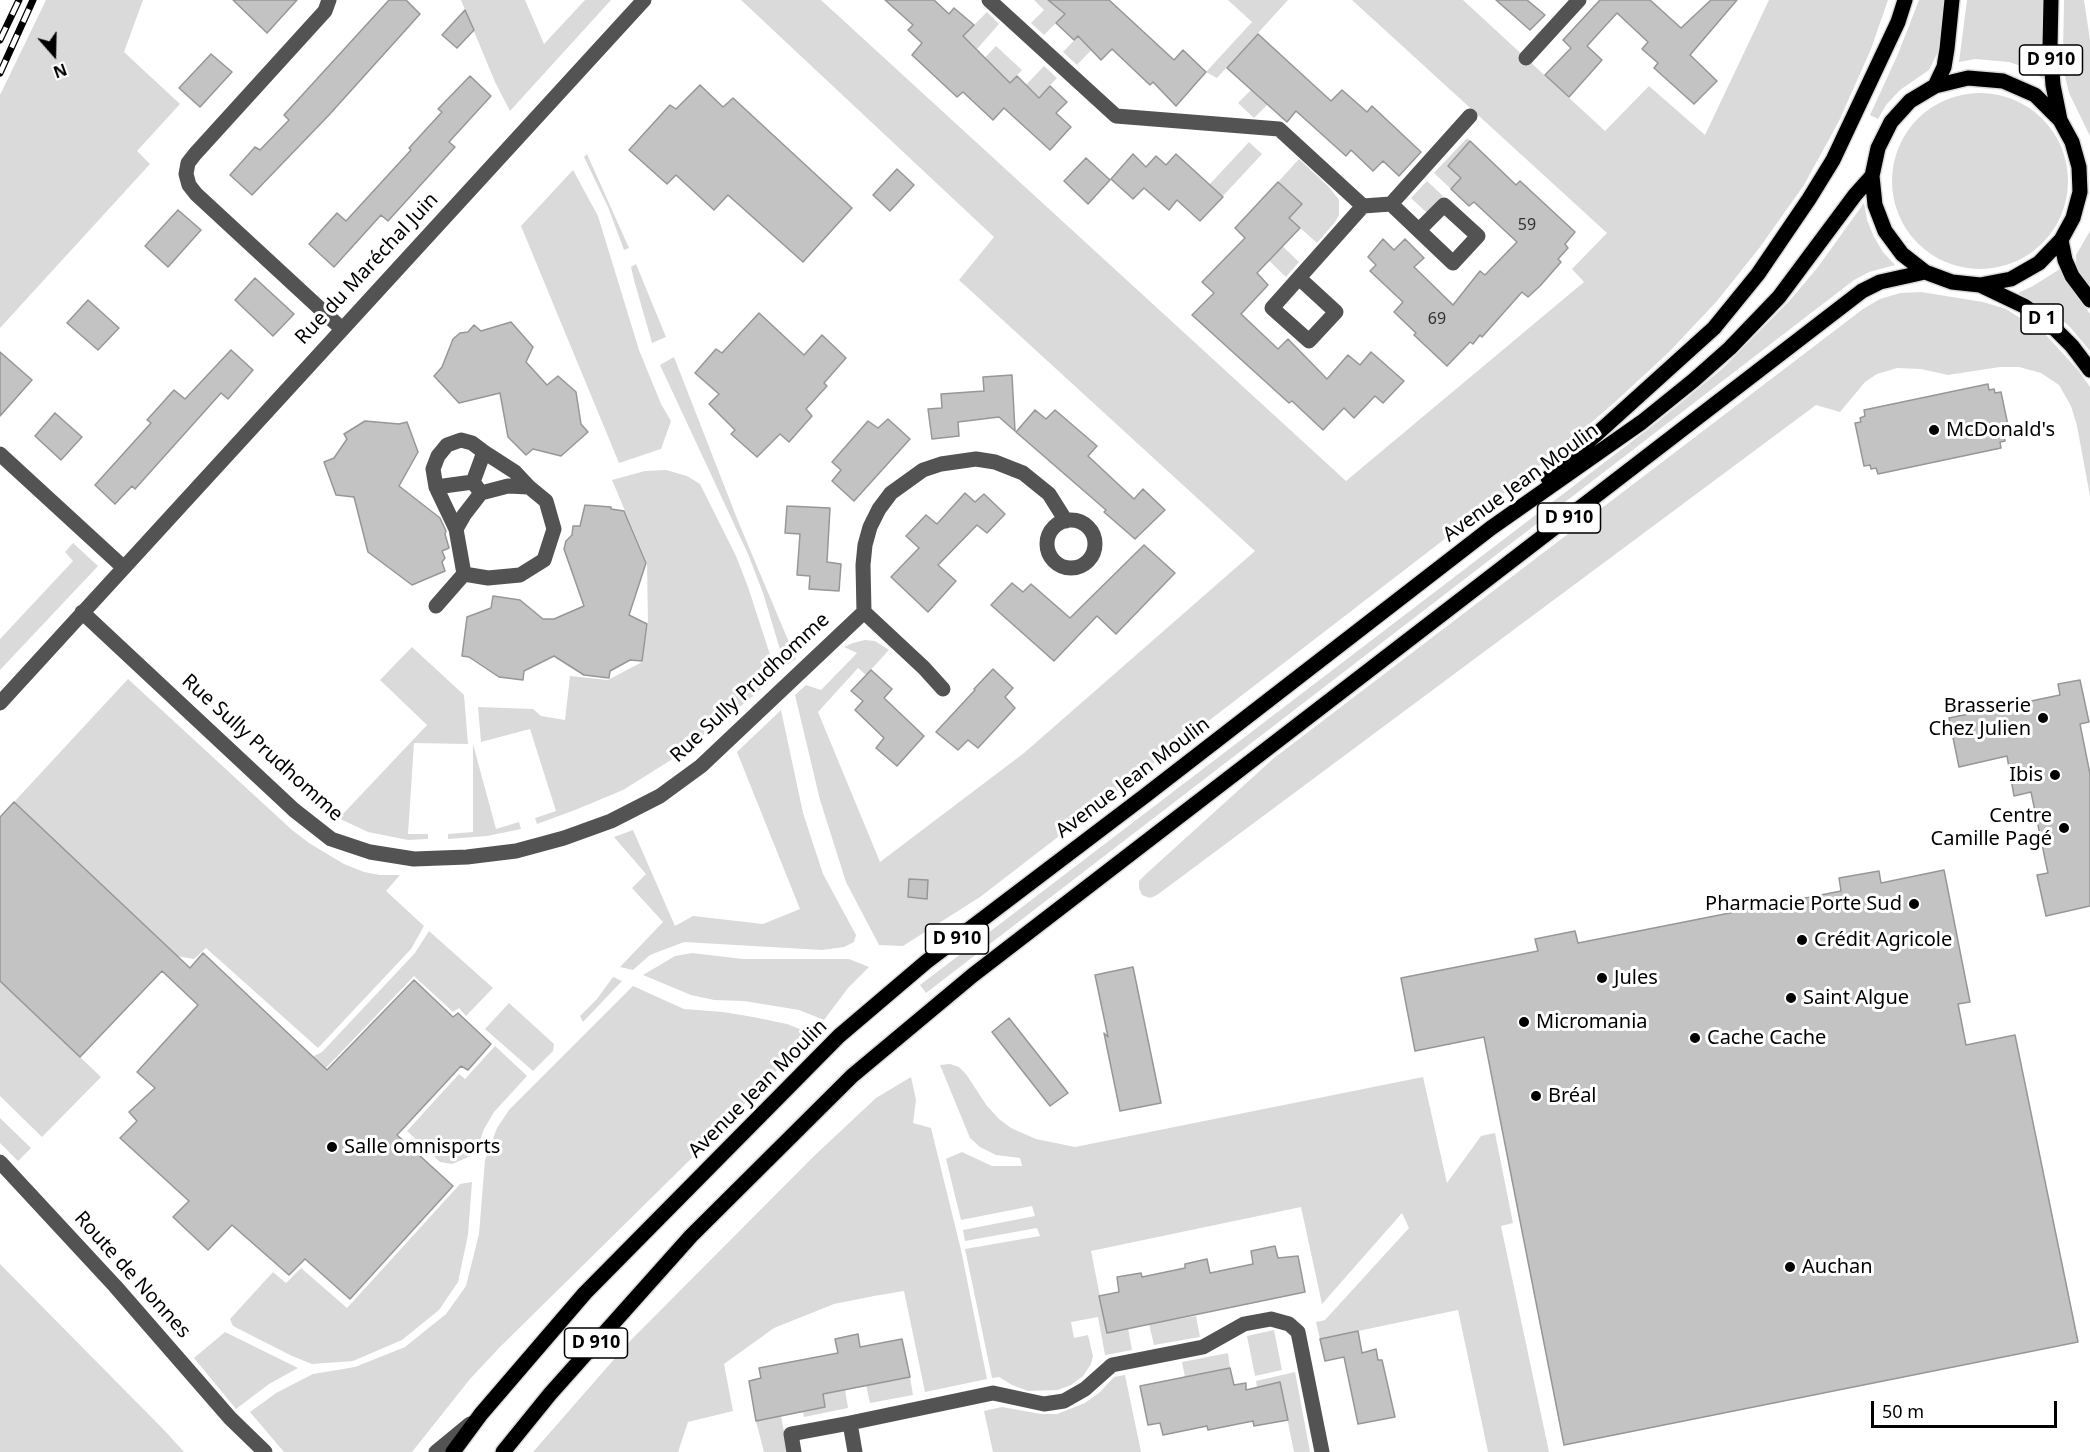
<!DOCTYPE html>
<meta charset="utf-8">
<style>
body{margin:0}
#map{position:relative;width:2090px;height:1452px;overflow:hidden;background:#fff;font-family:"Noto Sans",sans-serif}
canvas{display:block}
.north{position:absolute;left:24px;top:24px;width:60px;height:60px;-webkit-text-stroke:4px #fff;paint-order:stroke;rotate:160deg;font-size:16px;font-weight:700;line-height:24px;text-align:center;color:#000}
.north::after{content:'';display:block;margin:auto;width:21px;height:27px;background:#000;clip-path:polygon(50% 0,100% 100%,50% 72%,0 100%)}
.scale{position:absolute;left:1871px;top:1401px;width:186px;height:27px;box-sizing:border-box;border:3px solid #000;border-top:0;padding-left:8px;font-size:18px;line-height:21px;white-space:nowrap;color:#000;-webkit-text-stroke:4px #fff;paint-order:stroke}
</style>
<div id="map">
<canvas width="2090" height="1452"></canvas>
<div class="north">N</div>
<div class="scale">50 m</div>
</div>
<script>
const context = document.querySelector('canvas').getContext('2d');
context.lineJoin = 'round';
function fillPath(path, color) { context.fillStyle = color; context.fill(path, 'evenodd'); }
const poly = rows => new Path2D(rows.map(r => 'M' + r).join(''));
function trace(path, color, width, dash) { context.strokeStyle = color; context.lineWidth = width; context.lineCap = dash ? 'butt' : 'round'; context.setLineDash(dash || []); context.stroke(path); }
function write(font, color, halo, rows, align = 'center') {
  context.font = font + ' "Noto Sans",sans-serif'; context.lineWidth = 6; context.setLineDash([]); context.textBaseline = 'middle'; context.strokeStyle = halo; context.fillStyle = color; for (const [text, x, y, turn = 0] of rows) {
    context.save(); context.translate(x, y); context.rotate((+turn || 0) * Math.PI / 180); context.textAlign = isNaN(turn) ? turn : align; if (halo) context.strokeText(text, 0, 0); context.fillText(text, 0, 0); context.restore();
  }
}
const green = poly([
 [46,0,143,0,124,52,180,104,137,151,150,164,0,328,0,95],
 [461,0,525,0,544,44,585,0,611,0,510,111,495,82],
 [741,0,821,0,1346,481,1584,282,1572,269,1607,233,1352,0,1463,0,1605,131,1649,86,1705,135,1769,0,1888,0,1871,49,1839,121,1804,185,1760,247,1717,301,1669,352,1615,402,1546,461,980,897,903,946,879,945,846,882,820,800,795,695,806,685,821,690,857,653,844,647,853,643,865,640,875,641,889,650,866,675,858,668,818,712,880,862,1024,753,1255,551,959,280,994,237],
 [1034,0,1053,0,1051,3,1065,14,1044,35,1031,23,1044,10],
 [1228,0,1288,0,1217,78,1206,72,1252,22],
 [1919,0,1944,0,1939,50,1929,70,1900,90,1886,105,1878,119,1870,115,1898,54],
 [1967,0,2044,0,2043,43,2045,80,2027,68,2009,62,1975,59,1959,62],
 [2064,0,2084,0,2090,40,2090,136,2069,93,2065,76,2063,56],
 [987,12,999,24,977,49,963,36],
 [1083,31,1097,44,1077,65,1063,52],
 [996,46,1022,70,1006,87,975,68],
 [1044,66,1057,78,1039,97,1026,85],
 [1262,79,1278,94,1254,118,1238,103],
 '1892 181a88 88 0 1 1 176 0a88 88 0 1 1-176 0Z',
 [1467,138,1470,141,1461,178,1451,189,1434,173],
 [1249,142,1262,154,1222,197,1209,185],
 [587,154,629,248,624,250,608,207,584,157],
 [1299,159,1329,187,1339,200,1339,215,1335,222,1317,243,1289,218,1301,204,1278,182],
 [573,170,598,216,639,350,661,404,671,421,661,449,619,463,521,226],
 [1427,181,1443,196,1427,213,1411,198],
 [1864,203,1867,220,1874,237,1883,252,1895,265,1869,272,1854,280,926,993,920,985,1660,420,1722,369,1792,298,1818,267],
 [2090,231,2090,288,2079,274,2076,264,2076,255],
 [1272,236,1299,262,1286,277,1258,250],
 [636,264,666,337,652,343,634,280,631,267],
 [2060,269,2065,279,2090,314,2090,351,2070,327,2056,315,2018,293,2033,286],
 [1921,292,1983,302,2006,309,2045,334,2078,370,2090,387,2090,496,2077,426,2071,406,2059,385,2041,373,2019,367,2000,367,1948,375,1921,369,1897,368,1877,374,1865,382,1840,412,1816,405,1157,895,1150,898,1142,895,1139,888,1139,881,1146,874,1274,758,1863,309,1880,299,1900,293],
 [674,357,738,521,796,659,785,666,763,593,748,554,660,365],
 [666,470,687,476,700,484,736,556,748,587,776,673,756,694,671,760,623,790,575,810,537,824,535,818,556,811,530,729,481,742,478,707,533,709,541,716,565,720,570,676,608,680,642,662,648,624,647,563,612,480,645,471],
 [73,543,98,566,0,670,0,639,73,561,65,552],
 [412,647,464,695,468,744,414,743,408,834,428,834,428,839,408,840,368,832,336,817,322,804,325,801,341,816,427,725,380,680],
 [128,679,292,830,309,843,344,864,364,872,380,875,400,875,386,891,424,926,411,949,318,1048,206,948,194,959,176,956,14,802],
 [781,710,803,813,823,874,856,935,854,942,844,947,822,950,684,942,650,955,633,970,620,967,663,922,632,888,646,874,614,837,633,830,675,926,693,916,763,924,800,909,737,752],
 [473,744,496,829,519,822,521,829,487,836,448,839,448,834,473,832],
 [429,931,493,988,466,1016,459,1008,453,1012,414,976,325,1069,312,1057,322,1052,415,953],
 [692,953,743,959,849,959,869,967,848,988,824,1020,799,1010,744,1001,714,1000,691,995,643,975,675,956],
 [613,977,622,981,583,1022,580,1016,597,999],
 [0,981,101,1077,42,1137,0,1096],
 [633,986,684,1009,723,1012,753,1017,787,1024,812,1034,700,1150,500,1347,470,1379,412,1452,284,1452,250,1412,276,1393,313,1374,355,1367,405,1347,446,1314,466,1286,479,1234,485,1160,497,1128,509,1110],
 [509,1003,554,1044,553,1051,533,1071,485,1029],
 [495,1046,527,1076,494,1112,484,1129,477,1148,471,1156,452,1164,440,1162,407,1131,459,1074,465,1079],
 [950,1064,959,1067,966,1074,987,1106,999,1119,1011,1128,1036,1139,1075,1147,1423,1077,1447,1183,1481,1136,1495,1133,1513,1223,1501,1226,1549,1452,1488,1452,1458,1310,1320,1339,1316,1322,1325,1320,1409,1228,1402,1213,1322,1304,1301,1207,1091,1251,1107,1332,1128,1328,1132,1350,1105,1355,1098,1317,1071,1322,1074,1338,1088,1335,1093,1356,1091,1364,1083,1376,1071,1385,1058,1390,1028,1391,1012,1385,999,1377,992,1378,965,1249,1040,1236,1037,1228,965,1241,963,1230,1035,1216,1032,1206,961,1220,946,1159,962,1152,992,1166,1022,1166,1020,1158,996,1155,980,1147,970,1138,940,1065],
 [911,1077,916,1100,913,1123,931,1128,961,1250,987,1379,925,1392,904,1291,874,1296,834,1304,774,1328,724,1364,733,1411,688,1422,678,1452,533,1452,630,1341,814,1156,876,1098],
 [0,1118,31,1148,18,1161,0,1143],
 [472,1182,468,1235,458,1282,439,1310,402,1340,353,1361,312,1364,292,1356,233,1326,230,1319,273,1272,286,1283,301,1268,347,1308,460,1184],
 [0,1264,165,1431,184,1452,0,1452],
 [1196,1316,1200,1337,1154,1345,1149,1324],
 [1274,1330,1282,1370,1255,1376,1247,1336],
 [225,1332,298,1368,269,1384,236,1409,194,1358],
 [1228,1353,1230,1368,1185,1377,1182,1362],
 [1295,1372,1310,1452,1294,1452,1280,1383,1257,1387,1256,1381],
 [1125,1375,1141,1452,993,1452,984,1411,1002,1407,1041,1414,1057,1414,1085,1403,1100,1392,1114,1377],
 [910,1377,913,1395,870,1403,866,1385],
 [845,1389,848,1408,804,1417,803,1412,825,1407,823,1394],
 [781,1416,788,1452,764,1452,756,1421]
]);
const building = poly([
 [233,0,297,0,267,33,233,0],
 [389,0,406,0,420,14,329,115,252,195,230,175,255,147,260,150,289,120,284,115,389,0],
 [885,0,934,0,949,14,954,8,974,25,963,36,1010,83,1017,76,1039,98,1050,86,1067,102,1056,113,1071,127,1050,150,1004,108,993,120,963,92,957,97,912,55,922,43,908,30,913,25,885,0],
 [1048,0,1109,0,1174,60,1183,50,1206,72,1176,106,1153,82,1150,85,1112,49,1101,60,1078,36,1074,40,1056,23,1065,14,1048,0],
 [1496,0,1527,0,1545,15,1530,30,1496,0],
 [1600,0,1650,0,1681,28,1711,0,1737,0,1690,55,1717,81,1694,104,1654,68,1658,63,1642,49,1648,42,1617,13,1587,46,1602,60,1569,97,1545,75,1571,48,1563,40,1600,0],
 [465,10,474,30,457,48,442,35,465,10],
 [1258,34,1331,101,1342,90,1367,112,1372,106,1421,152,1399,176,1383,161,1373,171,1351,150,1346,156,1296,111,1287,122,1227,68,1258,34],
 [211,54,232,72,200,107,179,88,211,54],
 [470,76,491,96,449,142,455,147,388,221,381,215,334,267,309,244,337,213,346,221,411,150,409,148,442,112,438,109,470,76],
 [700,85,723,107,733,98,852,208,803,262,728,195,714,210,676,175,667,184,629,150,670,105,676,109,700,85],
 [1470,141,1516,185,1520,181,1575,232,1565,244,1568,248,1558,259,1561,262,1540,286,1528,297,1522,292,1482,337,1480,335,1473,344,1470,342,1447,366,1414,335,1416,333,1394,312,1403,302,1370,271,1376,265,1368,257,1383,239,1394,250,1405,239,1424,258,1414,267,1453,305,1480,271,1485,275,1517,242,1474,202,1469,206,1451,189,1461,178,1448,166,1470,141],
 [1133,154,1146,167,1156,156,1166,165,1176,154,1223,197,1200,221,1177,200,1169,210,1144,188,1133,199,1111,179,1133,154],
 [1086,158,1110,180,1088,204,1064,181,1086,158],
 [897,169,914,185,890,211,873,195,897,169],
 [1278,182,1302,204,1289,218,1300,228,1257,273,1268,285,1241,314,1278,349,1288,339,1327,379,1348,355,1360,365,1371,352,1404,381,1383,403,1375,396,1354,418,1344,408,1323,430,1292,401,1289,403,1192,315,1214,293,1202,282,1245,238,1235,228,1278,182],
 [178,210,201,230,168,267,145,246,178,210],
 [255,278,294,314,273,336,235,300,255,278],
 [88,300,119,328,98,350,67,323,88,300],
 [759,313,804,355,822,335,846,358,824,383,827,386,806,409,812,416,789,442,780,434,757,457,731,434,735,430,709,404,719,394,695,373,716,349,722,353,759,313],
 [511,322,533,347,526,362,547,385,558,376,576,392,581,424,588,432,561,456,533,449,526,455,508,437,500,393,459,403,434,376,442,367,453,339,460,333,468,332,474,325,481,331,511,322],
 [231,350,253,370,228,399,221,393,135,489,132,486,115,504,95,485,151,423,147,420,174,390,185,399,231,350],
 [0,352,32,380,0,416,0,352],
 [1012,375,1015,431,999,417,958,422,959,436,932,439,928,409,942,408,941,394,984,391,983,377,1012,375],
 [1988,384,1989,390,1994,389,1995,393,2001,392,2010,435,2004,436,2005,441,2000,442,2001,448,1878,474,1876,468,1871,469,1870,465,1864,466,1855,423,1861,422,1860,418,1865,416,1864,410,1988,384],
 [1035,410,1046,419,1055,410,1097,446,1088,456,1134,499,1143,489,1165,510,1135,539,1104,512,1106,510,1016,432,1035,410],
 [55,413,82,437,61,460,35,436,55,413],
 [888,419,910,439,854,501,832,481,841,470,832,462,868,421,878,428,888,419],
 [365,421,399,424,407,422,418,452,399,486,440,518,446,531,445,534,449,548,442,551,445,558,442,562,445,571,412,585,368,552,354,497,336,495,324,462,334,458,347,439,344,434,365,421],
 [965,493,975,502,984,494,1005,514,987,533,977,525,938,565,956,581,928,612,891,577,919,548,906,536,926,515,937,524,965,493],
 [585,505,611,507,611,509,624,511,646,563,629,615,647,624,642,661,630,660,610,671,609,678,584,675,554,656,524,671,523,680,499,677,469,657,462,656,467,617,491,608,493,596,520,600,543,619,554,619,584,606,564,549,566,541,572,535,573,526,580,526,585,505],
 [787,506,830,508,827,562,841,564,839,591,809,589,810,576,797,575,800,534,785,533,787,506],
 [1144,545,1175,573,1116,634,1097,616,1054,661,991,605,1012,583,1023,592,1031,584,1070,618,1144,545],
 [993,669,1013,688,1005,697,1015,708,978,748,968,740,958,750,936,732,975,690,974,689,993,669],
 [871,670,892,689,884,698,924,736,897,766,876,748,884,738,855,710,863,701,851,691,871,670],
 [2080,680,2089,722,2080,724,2090,774,2090,906,2046,916,2037,875,2048,873,2031,792,2014,796,2007,756,1959,767,1949,718,2060,695,2058,684,2080,680],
 [14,802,190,968,203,953,327,1070,414,980,453,1017,458,1013,491,1044,468,1070,461,1066,397,1135,453,1186,350,1299,305,1259,289,1275,232,1225,208,1250,173,1217,189,1201,120,1138,137,1121,129,1112,155,1088,137,1072,198,1005,162,971,80,1057,0,981,0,817,14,802],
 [1944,870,1970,1002,1958,1004,1966,1045,2015,1035,2078,1342,1564,1445,1484,1037,1415,1051,1401,978,1538,951,1535,939,1575,931,1578,943,1841,891,1839,878,1879,871,1881,883,1944,870],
 [909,879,928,880,927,899,908,897,909,879],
 [1133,967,1161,1103,1120,1111,1104,1033,1108,1037,1095,975,1133,967],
 [1009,1018,1068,1093,1050,1106,992,1032,1009,1018],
 [1275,1246,1278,1258,1298,1256,1305,1292,1107,1333,1099,1296,1119,1292,1117,1277,1141,1273,1142,1277,1185,1268,1185,1264,1207,1259,1210,1273,1253,1264,1251,1251,1275,1246],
 [1358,1331,1362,1353,1376,1349,1378,1360,1382,1360,1395,1417,1358,1424,1344,1357,1325,1361,1320,1339,1358,1331],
 [858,1334,860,1347,902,1339,910,1377,823,1394,825,1407,756,1421,749,1381,761,1378,759,1368,838,1353,835,1339,858,1334],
 [1230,1368,1234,1385,1246,1383,1246,1390,1280,1382,1288,1420,1254,1426,1253,1421,1208,1430,1207,1426,1163,1435,1160,1423,1148,1425,1140,1386,1230,1368]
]);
const minor = poly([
 [329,0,325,11,195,154,188,163,186,174,189,185,196,194,341,328],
 [989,0,1116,116,1279,129,1363,206,1272,308,1309,341,1336,312,1299,278],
 [1526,58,1579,0],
 [1391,204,1453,263,1478,236,1444,205,1419,230],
 [1363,206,1391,204,1470,116],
 [484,452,515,472,529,487],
 [0,454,123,567],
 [436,487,473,482],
 '1047 544a24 24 0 1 1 48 0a24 24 0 1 1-48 0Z',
 [456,529,436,487,433,469,438,456,447,445,461,440,472,443,484,452,473,482,481,493],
 [436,606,464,574,488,578,520,575,544,560,554,529,546,501,529,487,508,486,481,493,464,515,456,529,464,574],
 [82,612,294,810,331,839,370,852,414,859,467,857,516,851,564,838,611,821,660,796,701,766,864,612],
 [943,689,924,668,864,612,863,565,865,545,870,527,879,509,891,493,923,470,941,464,976,459,995,462,1023,473,1049,494,1066,521],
 [0,703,644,0],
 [0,1162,115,1286,230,1418,265,1452],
 [436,1452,470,1424],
 [794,1452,791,1434,850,1423],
 [855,1452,850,1423,993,1393,1044,1404,1064,1401,1085,1389,1112,1365,1203,1347,1244,1324,1271,1319,1289,1324,1298,1332,1322,1452]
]);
const major = poly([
 [2051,0,2050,46,2053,85,2060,120],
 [1935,86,1944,67,1947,49,1952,0],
 [2061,240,2065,260,2072,276,2090,300],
 [1980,285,2011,279,2039,263,2061,240,2073,218,2080,192,2079,167,2072,142,2060,120,2035,95,2003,81,1968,78,1935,86,1910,101,1891,122,1878,148,1872,176,1875,205,1885,231,1902,254,1925,272,1952,282,1980,285,2024,306,2050,324,2072,346,2090,370],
 [1548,478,1714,328,1758,274,1809,199,1833,160,1898,22,1905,0],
 [453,1452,481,1414,585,1293,839,1036,926,962,1146,795,1491,528,1642,422,1694,380,1730,348,1779,297,1855,195,1872,176],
 [503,1452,550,1394,691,1236,852,1076,973,975,1862,291,1880,282,1925,272]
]);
const rail = poly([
 [0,40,19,0],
 [0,73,33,0]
]);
const markers = [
 [1934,430,6,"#000"],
 [2043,718,6,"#000"],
 [2055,775,6,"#000"],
 [2064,828,6,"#000"],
 [1914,904,6,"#000"],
 [1802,940,6,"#000"],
 [1602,978,6,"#000"],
 [1791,998,6,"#000"],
 [1524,1022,6,"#000"],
 [1695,1038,6,"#000"],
 [1536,1096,6,"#000"],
 [332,1147,6,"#000"],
 [1790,1267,6,"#000"]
];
const numberNames = [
 ["59",1527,225],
 ["69",1437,319]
];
const shields = [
 [2051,60,63],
 [2042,319,42],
 [1569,518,63],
 [957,939,63],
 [596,1343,63]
];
const shieldNames = [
 ["D 910",2051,60],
 ["D 1",2042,319],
 ["D 910",1569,518],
 ["D 910",957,939],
 ["D 910",596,1343]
];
const streetNames = [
 ["Rue du Maréchal Juin",367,269,-47],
 ["Avenue Jean Moulin",1521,483,-36],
 ["Rue Sully Prudhomme",750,688,-43],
 ["Rue Sully Prudhomme",262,748,42],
 ["Avenue Jean Moulin",1133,778,-37],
 ["Avenue Jean Moulin",758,1089,-45],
 ["Route de Nonnes",132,1275,48]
];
const poiNames = [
 ["McDonald's",1946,430],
 ["Brasserie",2031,706,"right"],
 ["Chez Julien",2031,729,"right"],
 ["Ibis",2043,775,"right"],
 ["Centre",2052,816,"right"],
 ["Camille Pagé",2052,839,"right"],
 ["Pharmacie Porte Sud",1902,904,"right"],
 ["Crédit Agricole",1814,940],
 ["Jules",1614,978],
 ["Saint Algue",1803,998],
 ["Micromania",1536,1022],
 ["Cache Cache",1707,1038],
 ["Bréal",1548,1096],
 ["Salle omnisports",344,1147],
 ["Auchan",1802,1267]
];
fillPath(green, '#dadada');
fillPath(building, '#c3c3c3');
trace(building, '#979797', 1.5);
trace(major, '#dbdbdb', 18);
trace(minor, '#535353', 15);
trace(major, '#000', 15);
trace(rail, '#000', 7);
trace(rail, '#fff', 4.5, [14]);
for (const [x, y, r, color] of markers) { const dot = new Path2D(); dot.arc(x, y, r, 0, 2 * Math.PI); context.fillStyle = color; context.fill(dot); trace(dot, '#fff', 2); }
write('16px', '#313131', null, numberNames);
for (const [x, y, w] of shields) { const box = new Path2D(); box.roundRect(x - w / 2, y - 15, w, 30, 4.5); context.fillStyle = '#fff'; context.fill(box); trace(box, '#000', 1.5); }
write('bold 18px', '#000', null, shieldNames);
write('20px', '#000', '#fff', streetNames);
write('20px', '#000', '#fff', poiNames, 'left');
</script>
